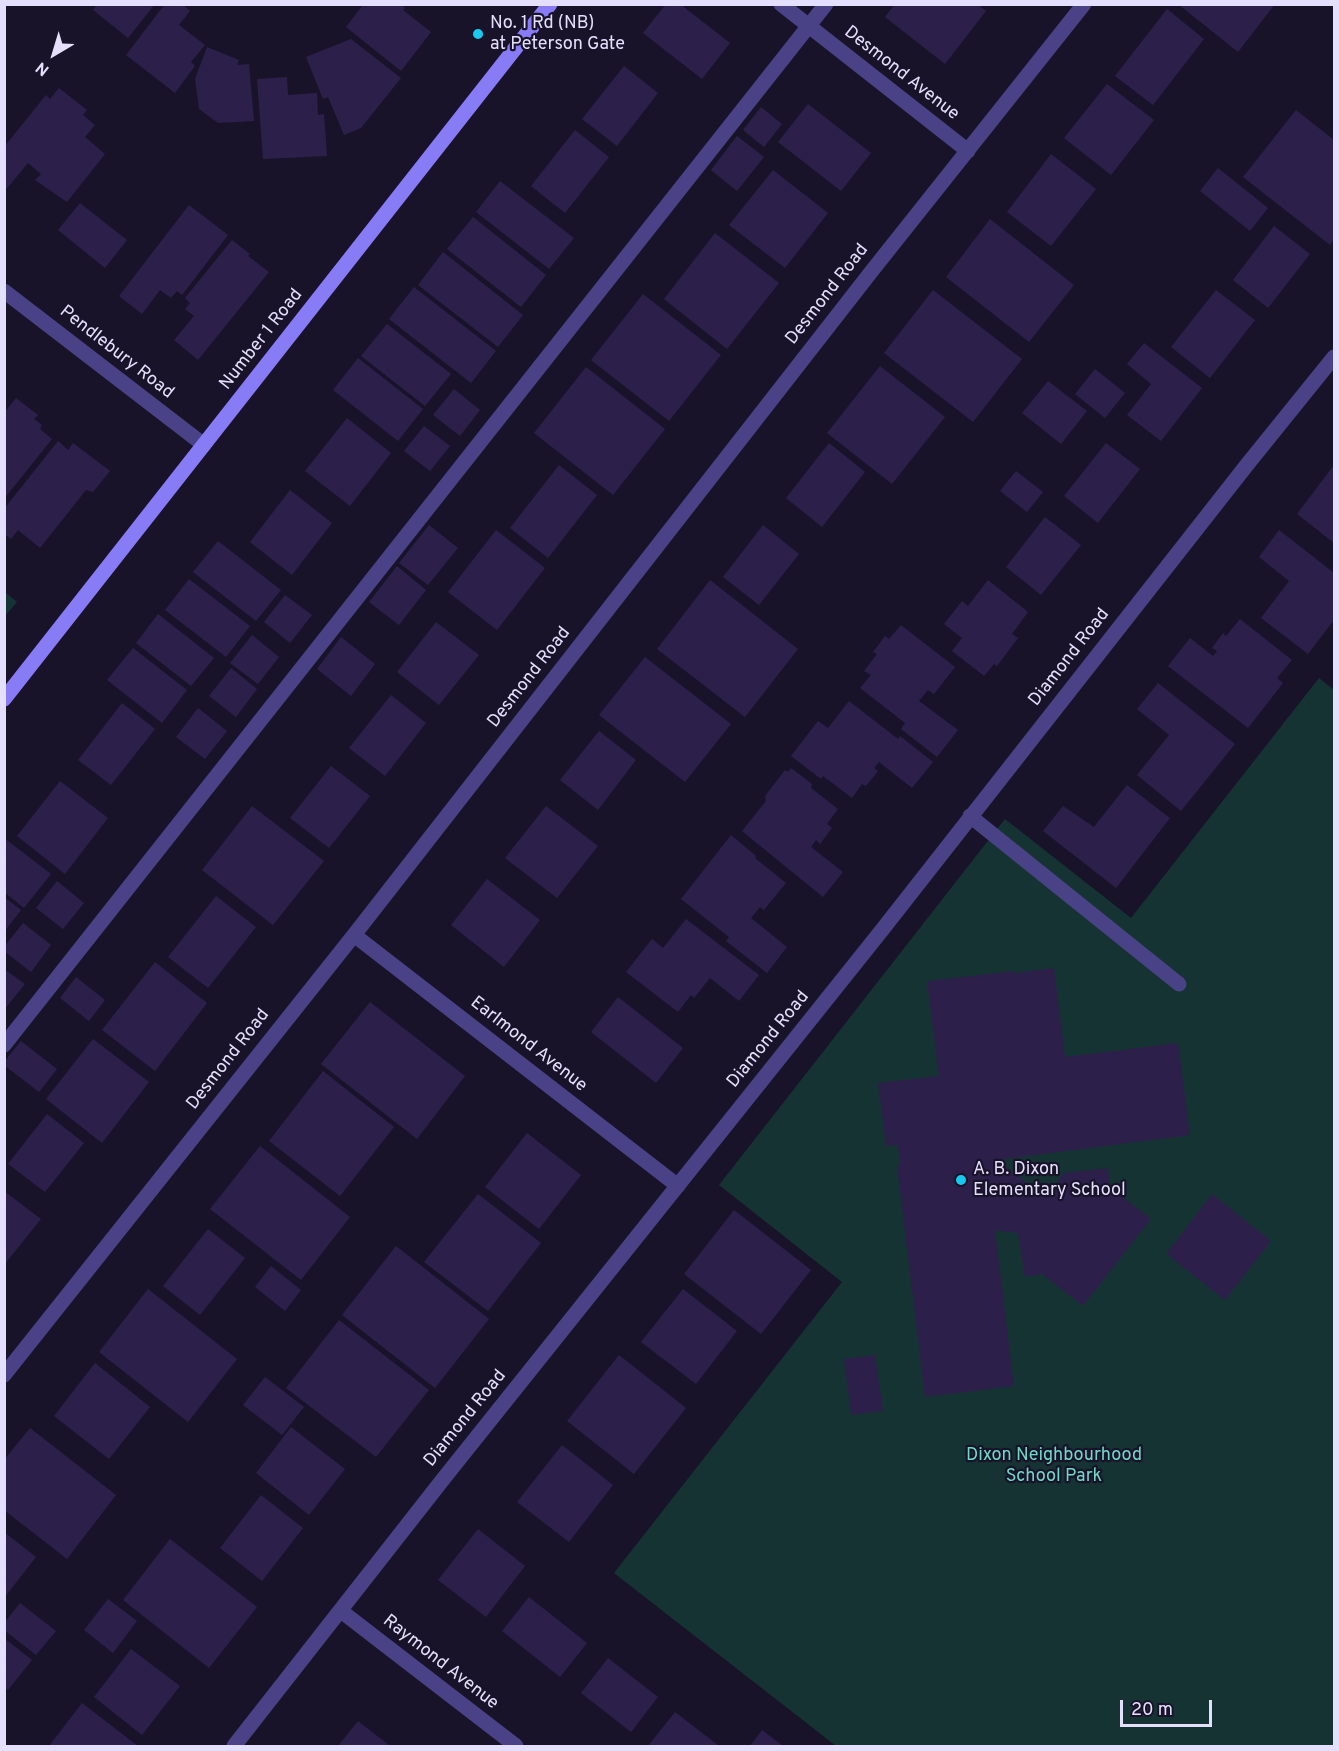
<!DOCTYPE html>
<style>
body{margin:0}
#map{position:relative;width:1339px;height:1751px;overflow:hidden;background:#19132a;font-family:Overpass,sans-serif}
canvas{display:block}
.frame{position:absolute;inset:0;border:6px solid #e4dffd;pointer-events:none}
.north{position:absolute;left:24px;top:24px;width:60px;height:60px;-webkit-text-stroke:4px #19132a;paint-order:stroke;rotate:218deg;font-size:16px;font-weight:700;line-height:24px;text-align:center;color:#e4dffd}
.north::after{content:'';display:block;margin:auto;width:21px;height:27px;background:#e4dffd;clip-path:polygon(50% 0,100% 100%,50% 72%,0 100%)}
.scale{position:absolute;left:1120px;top:1700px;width:92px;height:27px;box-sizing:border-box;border:3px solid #e4dffd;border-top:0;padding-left:8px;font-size:18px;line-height:21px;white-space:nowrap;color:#e4dffd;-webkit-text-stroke:4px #19132a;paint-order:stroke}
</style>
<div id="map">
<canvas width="1339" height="1751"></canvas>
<div class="frame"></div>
<div class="north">N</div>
<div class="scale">20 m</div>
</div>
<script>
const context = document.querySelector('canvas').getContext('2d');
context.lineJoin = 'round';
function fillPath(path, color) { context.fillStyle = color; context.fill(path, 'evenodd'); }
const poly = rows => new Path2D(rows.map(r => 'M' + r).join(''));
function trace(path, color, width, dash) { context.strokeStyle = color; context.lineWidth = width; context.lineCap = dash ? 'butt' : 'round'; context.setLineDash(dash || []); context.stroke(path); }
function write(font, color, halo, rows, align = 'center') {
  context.font = font + ' Overpass,sans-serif'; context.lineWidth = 4.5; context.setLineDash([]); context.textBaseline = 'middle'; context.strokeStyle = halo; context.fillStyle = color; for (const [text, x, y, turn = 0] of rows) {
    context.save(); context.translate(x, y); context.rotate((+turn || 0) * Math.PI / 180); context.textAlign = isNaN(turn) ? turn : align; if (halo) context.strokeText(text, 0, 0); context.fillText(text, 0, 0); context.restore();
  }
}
const green = poly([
 [5,592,17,602,5,616],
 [1319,678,1334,690,1334,1746,836,1746,614,1573,842,1282,719,1185,1005,819,1131,918]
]);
const building = poly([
 [97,4,155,4,128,38,93,10],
 [165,4,182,4,190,11,179,25,205,45,191,62,195,66,175,93,126,55],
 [368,4,400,4,405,8,403,10,431,32,401,71,346,27,363,5,366,7],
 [666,4,680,4,730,43,702,79,643,33],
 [895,4,977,4,986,11,945,64,885,17],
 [1178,4,1275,4,1238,52],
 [1167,9,1204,39,1153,105,1115,76],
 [351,39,401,78,361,128,344,135,328,97,323,99,306,57],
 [207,47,239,60,237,65,249,64,254,121,218,123,199,109,195,79],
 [624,66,658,93,617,146,582,119],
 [287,77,288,95,317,93,318,115,324,114,327,156,263,159,257,79],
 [1107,84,1154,120,1111,175,1064,138],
 [59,88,87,110,83,115,95,125,85,137,105,154,67,202,35,180,41,174,28,163,4,192,4,147,46,95,50,99],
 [808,104,871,153,841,191,778,142],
 [761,107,782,124,764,147,743,130],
 [1296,110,1334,140,1334,239,1330,245,1243,177],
 [575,130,609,157,565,213,531,186],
 [737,136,764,157,737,191,711,170],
 [1051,154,1096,189,1051,246,1007,212],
 [1218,168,1268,208,1250,231,1200,191],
 [773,170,828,213,785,268,729,225],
 [500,181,574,238,549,269,476,212],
 [80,203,127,240,105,268,58,230],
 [189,205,228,235,182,295,177,291,171,298,160,290,142,314,119,296],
 [473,217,546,275,521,307,447,249],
 [990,219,1074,285,1029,342,946,277],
 [1274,226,1310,254,1268,308,1233,280],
 [715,233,779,283,727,349,664,299],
 [232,240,250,254,248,256,269,272,198,360,174,340,194,316,185,309,190,303,185,298],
 [443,252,523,315,498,347,418,285],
 [414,287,496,351,471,383,389,319],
 [933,290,1022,359,973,422,884,353],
 [1216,290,1255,320,1210,378,1171,347],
 [643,294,721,355,669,421,591,360],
 [387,324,451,374,425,406,361,356],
 [1144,343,1202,388,1161,441,1127,415,1151,384,1127,364],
 [358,358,423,409,398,441,333,390],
 [880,366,945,417,892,484,827,433],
 [586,367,665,429,613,495,534,433],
 [1095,369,1125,393,1105,418,1075,394],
 [1048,381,1087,411,1061,444,1022,413],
 [454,389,480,410,460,436,433,415],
 [16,398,38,415,34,419,42,425,40,429,52,439,4,499,4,413],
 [347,418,391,453,350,506,305,471],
 [424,426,450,446,430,471,404,451],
 [58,441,68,450,73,443,110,471,93,492,86,490,40,548,18,530,11,539,4,534,4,509],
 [829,443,865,472,822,527,786,498],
 [1106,443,1140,469,1098,523,1064,496],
 [559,465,597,495,548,558,510,528],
 [1334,465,1334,543,1297,514],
 [1016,471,1043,492,1027,512,1000,491],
 [290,490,332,523,292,575,250,542],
 [1045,517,1081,545,1041,595,1006,567],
 [429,525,458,548,428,585,399,563],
 [763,525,799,554,759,605,723,577],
 [496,530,545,568,497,630,448,592],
 [1279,530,1334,573,1334,620,1308,654,1261,618,1289,581,1259,557],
 [218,541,281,590,256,621,193,572],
 [397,566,426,590,399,625,369,602],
 [189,579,250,626,226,657,165,610],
 [710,580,798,649,745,717,657,649],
 [988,580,1028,612,1012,634,1018,638,997,666,994,664,984,676,952,651,962,638,944,624,962,601,968,606],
 [285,595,312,615,290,643,264,622],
 [158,614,214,658,191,686,136,643],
 [1240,619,1292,660,1277,678,1283,683,1248,728,1168,666,1190,638,1213,656,1217,651,1212,648,1223,633,1226,636],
 [436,622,479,655,439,705,397,672],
 [901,625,955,667,934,694,928,690,919,701,958,730,937,757,901,729,905,723,860,688,871,675,864,671,877,654,873,652,885,636,889,639],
 [252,635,279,657,258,684,230,663],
 [341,637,375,664,351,696,317,669],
 [133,648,187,690,162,723,107,680],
 [645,657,731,724,685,782,599,715],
 [231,668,257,689,236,717,209,696],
 [1158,683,1235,744,1181,811,1137,775,1169,735,1137,709],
 [391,695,426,723,385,776,349,748],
 [849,701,898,739,900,736,933,762,912,788,879,762,874,768,878,771,866,786,862,784,852,798,823,776,821,779,791,756,818,721,828,728],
 [122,703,155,729,111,785,78,760],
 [198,708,227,731,205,759,176,737],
 [599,731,636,760,598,810,560,780],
 [331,766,370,796,329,848,290,818],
 [791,768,812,784,811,788,838,809,827,824,832,828,820,844,816,840,811,847,843,872,823,897,742,831,766,801,765,796,785,770,788,772],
 [60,781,108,818,65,874,17,836],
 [1127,785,1170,818,1116,888,1043,831,1063,806,1094,827],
 [252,806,324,861,273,925,202,870],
 [546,806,598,846,557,898,505,858],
 [731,835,756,856,755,858,786,883,764,910,760,907,751,918,787,947,767,973,726,941,729,937,681,899],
 [4,838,51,874,24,908,4,892],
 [487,879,540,920,504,967,451,925],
 [57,881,84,903,63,929,36,908],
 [216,896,256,927,208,988,168,957],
 [4,897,21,910,4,932],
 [686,919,759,975,739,1001,710,978,694,998,691,995,678,1012,626,972,652,939,663,948],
 [23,923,51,945,31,972,4,951,4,947],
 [155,962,207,1003,155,1071,102,1030],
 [1054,968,1065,1057,1178,1043,1190,1135,997,1160,1045,1197,1064,1173,1108,1168,1110,1187,1151,1219,1083,1306,1042,1274,1025,1277,1018,1233,995,1230,1014,1386,925,1397,897,1166,900,1165,898,1145,886,1146,878,1083,939,1076,927,981,1014,971,1014,973],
 [4,969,25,984,4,1010],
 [76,977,105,1000,89,1021,60,998],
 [618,997,683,1048,656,1083,591,1032],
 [370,1002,465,1076,417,1139,321,1064],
 [93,1039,149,1082,102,1143,46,1099],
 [21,1041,57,1069,39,1092,4,1065,4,1062],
 [323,1071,394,1127,340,1196,269,1141],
 [47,1114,84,1143,45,1192,8,1164],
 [527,1133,581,1175,539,1229,485,1187],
 [260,1146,350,1217,301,1280,210,1209],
 [4,1191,41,1219,4,1265],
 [478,1194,541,1243,488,1311,424,1262],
 [1212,1194,1271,1241,1225,1300,1166,1254],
 [734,1210,811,1270,761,1334,684,1274],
 [208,1229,245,1258,200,1315,163,1286],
 [396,1246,489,1319,435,1388,342,1315],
 [271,1266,301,1290,285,1311,255,1287],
 [148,1289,237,1359,188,1422,99,1352],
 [683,1289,737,1331,696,1384,641,1342],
 [339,1320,429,1390,376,1457,286,1388],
 [619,1355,686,1408,634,1474,567,1421],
 [875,1355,883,1411,851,1415,844,1359],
 [95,1363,150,1407,109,1459,54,1416],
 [265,1377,304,1407,282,1435,243,1405],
 [291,1427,345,1469,309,1515,256,1473],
 [30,1428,116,1495,67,1559,4,1510,4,1460],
 [562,1445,613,1485,569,1542,517,1502],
 [261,1495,303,1528,262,1581,220,1548],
 [478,1529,525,1566,486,1617,438,1580],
 [4,1532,36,1557,4,1598],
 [170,1539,257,1607,209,1668,123,1600],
 [529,1597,587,1643,560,1677,502,1631],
 [108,1599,137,1621,113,1653,84,1630],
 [20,1603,56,1631,36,1655,4,1630,4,1623],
 [4,1638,32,1660,8,1690,4,1687],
 [131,1649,180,1686,142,1735,94,1697],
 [608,1658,658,1697,631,1732,581,1693],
 [82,1703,138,1746,49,1746],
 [675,1712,719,1746,648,1746],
 [358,1721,390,1746,338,1746],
 [762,1730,783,1746,750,1746]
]);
const service = poly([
 [970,816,1179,984],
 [4,1045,826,4]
]);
const minor = poly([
 [781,4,968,151],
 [4,291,204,445],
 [354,935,678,1186],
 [4,1375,354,935,871,272,1084,4],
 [341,1611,516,1746],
 [234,1746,444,1478,882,930,1246,466,1334,357]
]);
const secondary = poly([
 [4,699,550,4]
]);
const markers = [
 [478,34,6,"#18caef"],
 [961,1180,6,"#18caef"]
];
const poiNames = [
 ["No. 1 Rd (NB)",490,24],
 ["at Peterson Gate",490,45],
 ["A. B. Dixon",973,1170],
 ["Elementary School",973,1191]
];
const streetNames = [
 ["Desmond Avenue",901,74,38],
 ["Desmond Road",828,295,-52],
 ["Number 1 Road",262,340,-52],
 ["Pendlebury Road",116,353,38],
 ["Diamond Road",1070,658,-52],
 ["Desmond Road",530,678,-52],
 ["Diamond Road",769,1040,-51],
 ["Earlmond Avenue",528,1045,38],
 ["Desmond Road",229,1060,-52],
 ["Diamond Road",466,1419,-51],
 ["Raymond Avenue",440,1663,38]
];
const parkNames = [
 ["Dixon Neighbourhood",1054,1456],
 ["School Park",1054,1477]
];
fillPath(green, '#163334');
fillPath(building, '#2c204a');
trace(service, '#494286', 15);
trace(minor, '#494286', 15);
trace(secondary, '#887cf6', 15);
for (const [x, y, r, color] of markers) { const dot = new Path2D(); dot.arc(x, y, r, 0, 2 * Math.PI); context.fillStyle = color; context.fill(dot); trace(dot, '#19132a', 2); }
write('18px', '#e4dffd', '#19132a', poiNames, 'left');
write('18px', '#e4dffd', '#19132a', streetNames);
write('18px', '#6ed9c6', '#19132a', parkNames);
</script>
